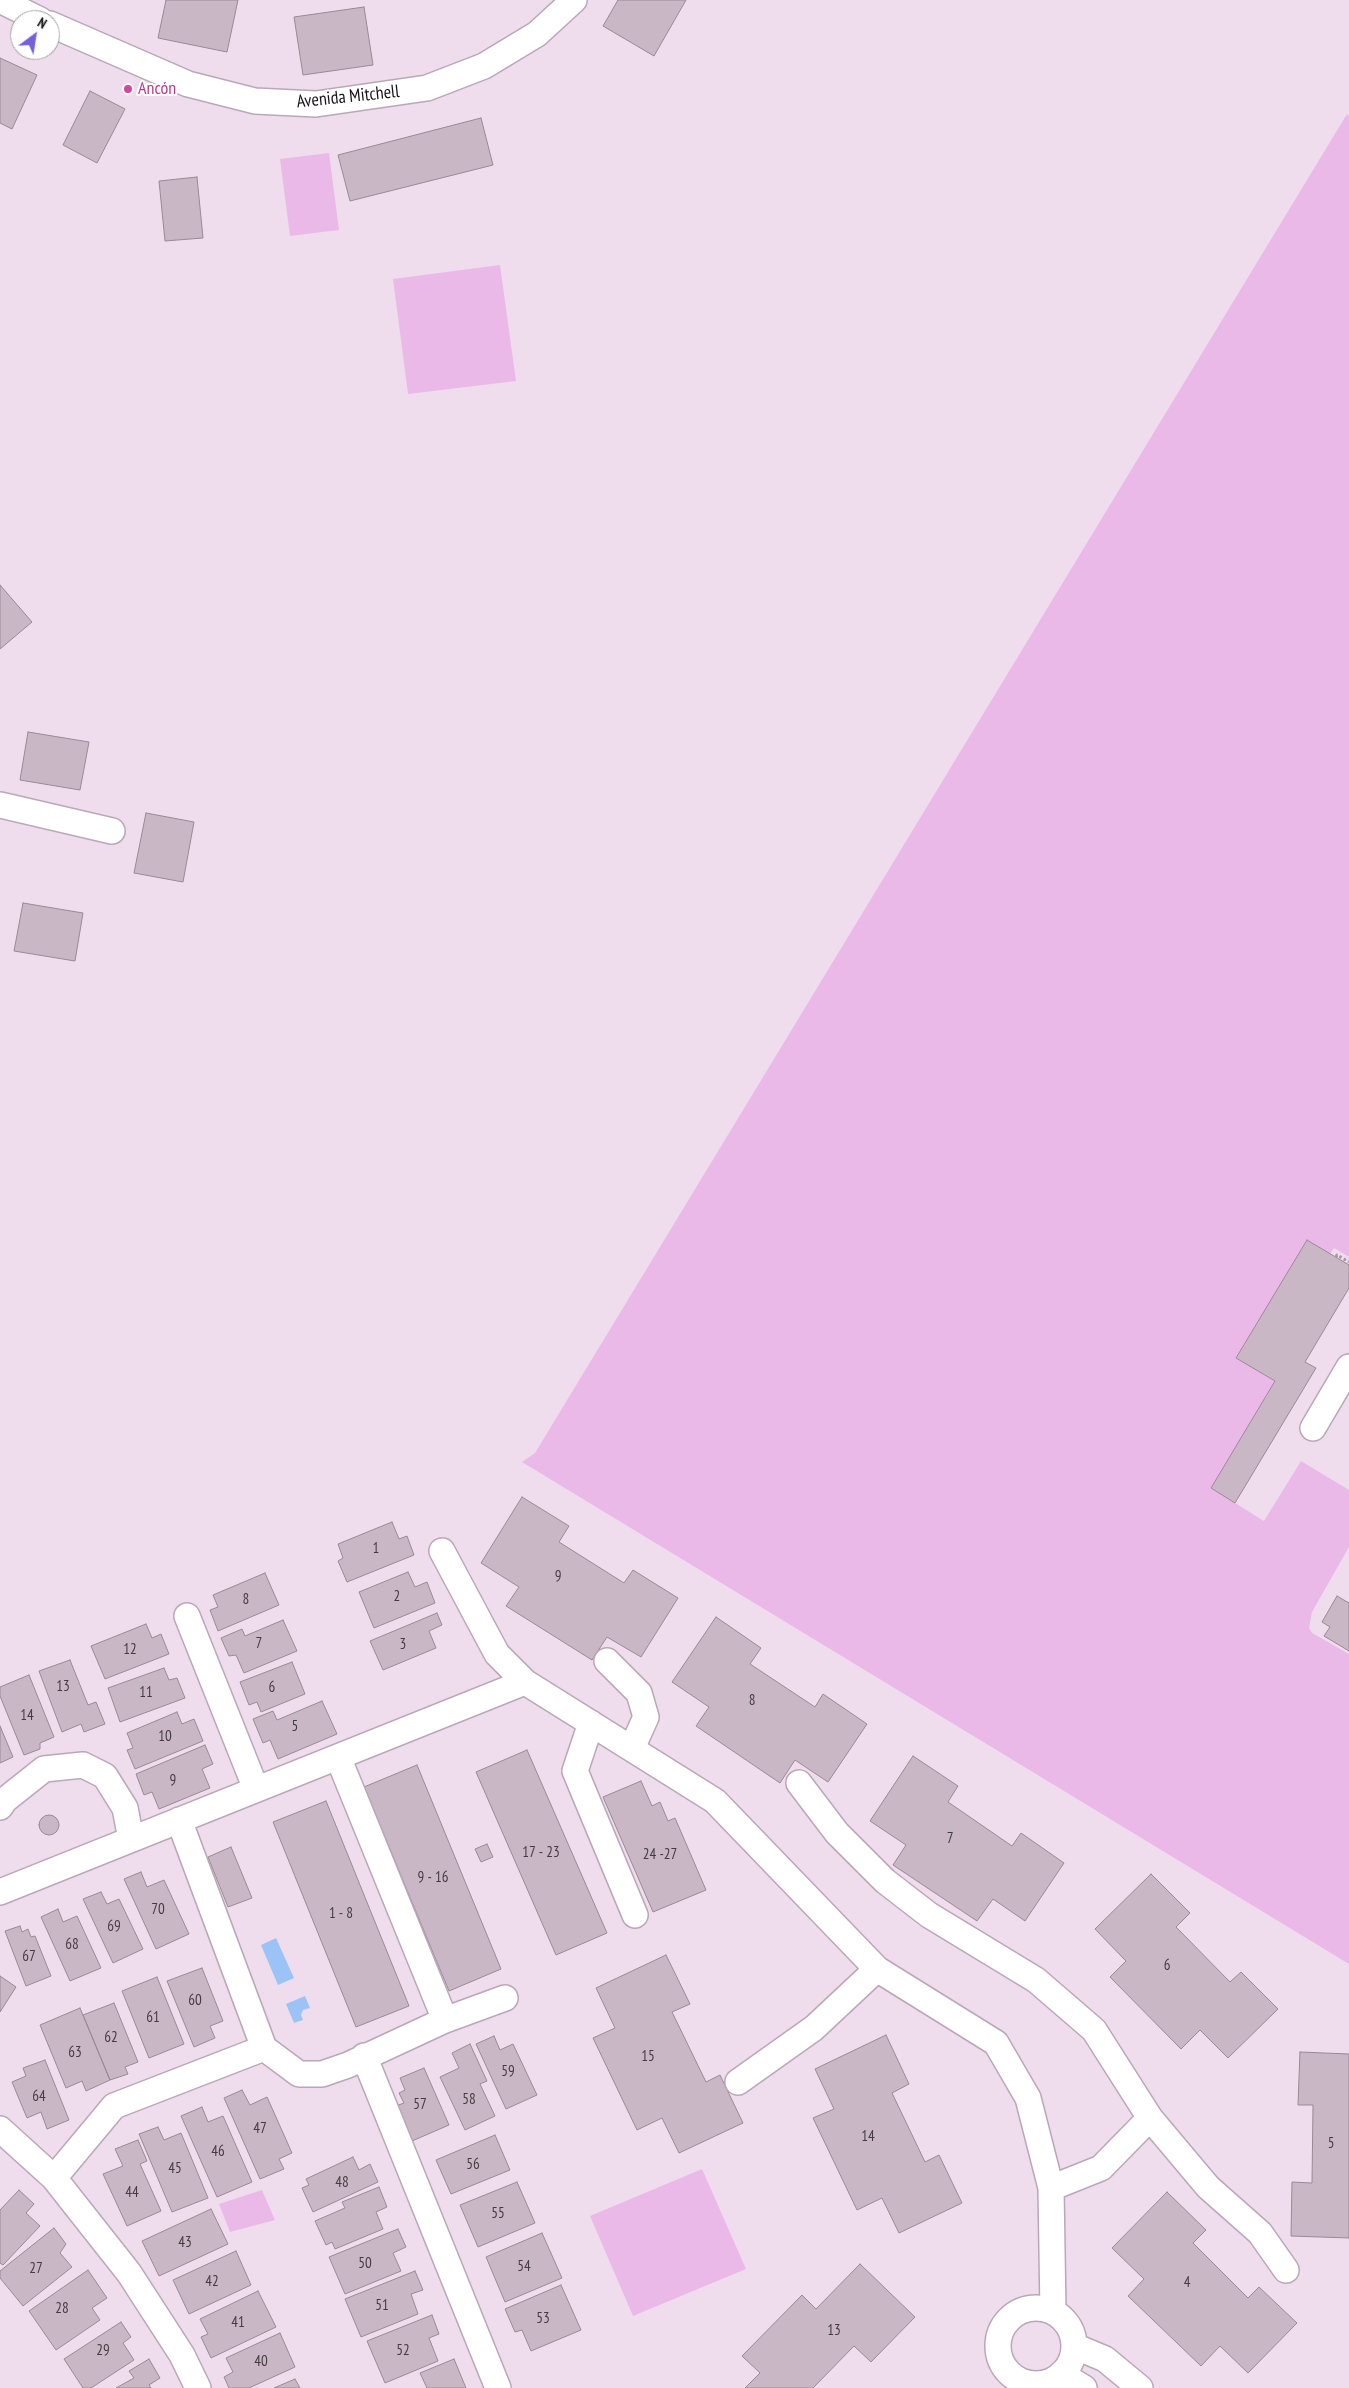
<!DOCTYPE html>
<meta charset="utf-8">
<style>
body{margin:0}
#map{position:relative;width:1349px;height:2388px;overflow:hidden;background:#efddee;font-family:"PT Sans Narrow",sans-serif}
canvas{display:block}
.north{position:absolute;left:10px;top:10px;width:50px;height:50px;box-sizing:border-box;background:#fff;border:1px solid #a3a0a2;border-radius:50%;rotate:31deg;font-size:14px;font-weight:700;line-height:20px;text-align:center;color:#181217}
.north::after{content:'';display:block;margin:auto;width:18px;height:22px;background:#7660db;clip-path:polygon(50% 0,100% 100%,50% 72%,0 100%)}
</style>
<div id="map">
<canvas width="1349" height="2388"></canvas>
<div class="north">N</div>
</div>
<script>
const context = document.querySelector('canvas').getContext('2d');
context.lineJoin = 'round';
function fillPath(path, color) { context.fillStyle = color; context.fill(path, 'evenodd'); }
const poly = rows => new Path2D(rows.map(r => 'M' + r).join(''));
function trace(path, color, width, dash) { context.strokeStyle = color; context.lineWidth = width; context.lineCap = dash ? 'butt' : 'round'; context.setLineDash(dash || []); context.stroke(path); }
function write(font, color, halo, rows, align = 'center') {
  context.font = font + ' "PT Sans Narrow",sans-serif'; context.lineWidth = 4; context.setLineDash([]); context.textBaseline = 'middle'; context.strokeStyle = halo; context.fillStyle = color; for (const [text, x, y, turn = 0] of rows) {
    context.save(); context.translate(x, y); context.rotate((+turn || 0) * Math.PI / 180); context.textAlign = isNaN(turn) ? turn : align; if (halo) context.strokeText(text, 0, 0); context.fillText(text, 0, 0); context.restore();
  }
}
const green = poly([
 [1347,114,1349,116,1349,1257,1334,1248,1330,1254,1307,1240,1236,1358,1275,1381,1211,1488,1264,1521,1301,1461,1349,1490,1349,1547,1312,1612,1309,1628,1312,1633,1349,1654,1349,1964,522,1462,535,1453],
 [329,153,339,230,290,236,280,159],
 [500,265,516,381,408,394,393,279],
 [702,2169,746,2269,633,2316,590,2216],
 [262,2190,275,2220,230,2232,219,2204]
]);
const water = poly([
 [276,1938,294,1978,278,1985,261,1945],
 [305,1996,310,2008,303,2010,301,2015,303,2020,294,2023,286,2004]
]);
const building = poly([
 [166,0,238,0,227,52,158,38,166,0],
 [618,0,686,0,654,56,603,26,618,0],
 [364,7,373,65,303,75,294,17,364,7],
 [0,58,37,75,12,129,0,123,0,58],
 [90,91,125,109,97,163,63,145,90,91],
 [481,118,493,165,350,201,338,155,481,118],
 [197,177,203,238,165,241,159,181,197,177],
 [0,585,32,622,0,649,0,585],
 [28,732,89,742,80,790,20,780,28,732],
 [146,813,194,822,183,882,134,873,146,813],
 [23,903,83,913,75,961,14,951,23,903],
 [1307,1240,1349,1265,1349,1288,1305,1362,1316,1368,1235,1503,1211,1488,1275,1381,1236,1358,1307,1240],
 [522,1497,569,1526,559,1542,624,1583,633,1570,678,1598,641,1657,607,1637,592,1660,506,1606,519,1587,481,1563,522,1497],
 [392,1522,399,1539,407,1536,414,1555,347,1582,338,1561,343,1558,338,1544,392,1522],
 [408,1572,415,1587,427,1582,435,1603,374,1628,359,1592,408,1572],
 [265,1573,279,1605,218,1631,210,1610,218,1607,213,1595,265,1573],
 [1337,1596,1349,1603,1349,1651,1324,1636,1330,1627,1322,1622,1337,1596],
 [437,1613,442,1625,429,1631,436,1648,383,1670,370,1641,437,1613],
 [716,1617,761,1648,750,1664,815,1707,823,1694,867,1724,828,1782,795,1760,780,1783,696,1726,709,1707,672,1682,716,1617],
 [283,1620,297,1651,244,1673,236,1655,229,1656,221,1638,242,1629,245,1636,283,1620],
 [146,1624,152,1638,161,1634,169,1654,105,1679,91,1646,146,1624],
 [70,1660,88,1705,96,1702,105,1724,84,1732,81,1724,62,1732,39,1671,70,1660],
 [292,1662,305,1694,261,1712,257,1702,249,1705,240,1682,292,1662],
 [164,1668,169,1680,177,1678,185,1698,120,1722,108,1688,164,1668],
 [29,1675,54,1737,40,1743,40,1749,24,1755,0,1696,0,1687,29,1675],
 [322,1701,337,1734,278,1759,270,1740,263,1743,253,1719,273,1711,277,1720,322,1701],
 [177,1712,182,1724,194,1719,203,1741,135,1769,127,1750,133,1748,127,1733,177,1712],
 [0,1726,13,1757,0,1763,0,1726],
 [205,1745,213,1764,202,1769,210,1788,159,1809,152,1792,144,1795,136,1774,205,1745],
 [527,1750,607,1933,556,1955,476,1772,527,1750],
 [913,1756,958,1786,948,1802,1012,1846,1021,1833,1064,1863,1025,1921,993,1899,977,1921,893,1865,906,1845,870,1821,913,1756],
 [417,1765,501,1969,449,1991,364,1787,417,1765],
 [641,1781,652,1806,660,1802,668,1821,675,1818,706,1890,653,1912,603,1797,641,1781],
 [326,1801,409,2006,356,2027,273,1822,326,1801],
 '39 1825a10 10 0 1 1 20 0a10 10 0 1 1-20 0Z',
 [487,1844,493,1857,481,1862,475,1849,487,1844],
 [231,1847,252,1898,228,1907,208,1857,231,1847],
 [141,1872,147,1887,164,1880,189,1934,156,1949,124,1879,141,1872],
 [1151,1874,1190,1913,1176,1927,1230,1982,1241,1972,1278,2009,1228,2058,1200,2030,1181,2049,1110,1977,1126,1961,1095,1929,1151,1874],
 [101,1892,107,1904,119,1899,143,1949,113,1963,83,1899,101,1892],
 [58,1909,63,1922,77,1916,101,1968,70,1981,41,1917,58,1909],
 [20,1926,22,1932,28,1929,31,1937,35,1936,51,1976,26,1986,5,1931,20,1926],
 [666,1955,690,2004,672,2012,706,2082,720,2075,743,2123,679,2153,662,2118,637,2130,593,2038,615,2028,596,1988,666,1955],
 [202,1968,223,2021,210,2026,215,2038,194,2047,167,1981,202,1968],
 [0,1976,16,1987,0,2012,0,1976],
 [157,1977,184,2044,149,2058,122,1991,157,1977],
 [114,2003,138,2062,125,2067,128,2074,110,2080,83,2015,114,2003],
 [80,2008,110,2080,86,2091,82,2081,66,2088,40,2025,80,2008],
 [886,2035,909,2084,892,2093,925,2162,939,2155,962,2203,899,2233,882,2198,857,2210,813,2118,834,2109,815,2069,886,2035],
 [494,2036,500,2050,513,2044,537,2095,506,2109,476,2044,494,2036],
 [470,2044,487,2081,480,2084,495,2116,465,2130,440,2077,459,2068,452,2053,470,2044],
 [1300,2052,1349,2054,1349,2238,1291,2236,1292,2182,1312,2183,1313,2105,1298,2105,1300,2052],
 [45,2060,69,2120,47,2129,41,2112,27,2118,12,2082,26,2076,23,2068,45,2060],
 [424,2068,449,2125,412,2141,396,2106,404,2103,399,2093,405,2090,400,2078,424,2068],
 [242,2090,250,2105,267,2097,292,2153,279,2159,284,2169,260,2179,224,2098,242,2090],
 [202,2107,208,2122,223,2116,252,2182,217,2197,181,2116,202,2107],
 [158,2127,164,2140,181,2133,208,2198,172,2212,139,2134,158,2127],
 [495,2135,510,2170,451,2194,436,2160,495,2135],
 [138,2140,147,2161,140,2164,161,2211,127,2226,103,2174,123,2166,115,2149,138,2140],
 [353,2157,359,2170,370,2164,378,2182,313,2212,302,2188,309,2185,306,2179,353,2157],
 [517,2182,535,2223,478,2247,460,2205,517,2182],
 [379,2187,387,2207,376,2212,383,2229,335,2249,332,2242,326,2245,315,2221,345,2208,342,2202,379,2187],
 [19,2190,34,2204,26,2213,40,2226,3,2265,0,2263,0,2210,19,2190],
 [1167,2192,1206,2230,1193,2243,1248,2298,1259,2287,1297,2323,1248,2373,1220,2346,1201,2366,1128,2296,1144,2279,1112,2248,1167,2192],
 [211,2209,228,2244,159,2276,142,2241,211,2209],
 [54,2228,66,2244,60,2253,72,2267,23,2306,0,2278,0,2271,54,2228],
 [398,2229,406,2247,393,2253,401,2271,345,2294,329,2257,398,2229],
 [542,2233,562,2278,505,2302,486,2257,542,2233],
 [236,2251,251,2285,189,2314,173,2280,236,2251],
 [860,2264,915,2317,871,2362,854,2346,813,2388,745,2388,760,2373,742,2356,802,2295,816,2309,860,2264],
 [88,2270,107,2298,92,2308,100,2320,56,2350,29,2311,88,2270],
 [415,2271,423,2290,411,2294,418,2314,361,2337,345,2299,415,2271],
 [561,2285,581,2330,531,2351,522,2330,515,2332,505,2309,561,2285],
 [258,2291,276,2327,211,2358,201,2337,208,2334,200,2319,258,2291],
 [432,2315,439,2334,429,2338,438,2361,385,2383,367,2341,432,2315],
 [121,2322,131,2337,123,2343,134,2360,91,2388,83,2388,64,2359,121,2322],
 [280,2333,295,2367,249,2388,229,2388,224,2377,233,2372,226,2358,280,2333],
 [149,2359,160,2378,149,2385,151,2388,116,2388,134,2378,129,2371,149,2359],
 [454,2359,466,2388,427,2388,420,2373,454,2359],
 [295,2379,300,2388,274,2388,295,2379]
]);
const path = poly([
 [1336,1257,1337,1255,1349,1262]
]);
const minor = poly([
 [0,0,40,20],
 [50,24,188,84,255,101,316,104,427,88,484,66,537,34,574,0],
 [0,805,112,831],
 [1313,1428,1349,1367],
 [442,1551,497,1654,525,1682,715,1801,877,1969,996,2043,1028,2098,1051,2188,1053,2312],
 [187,1616,256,1789],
 [607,1661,639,1693,646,1717,632,1748],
 [591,1723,575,1771,635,1915],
 [338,1757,445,2020],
 [799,1783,837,1833,885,1881,929,1915,1036,1980,1094,2030,1150,2118,1208,2187,1260,2233,1286,2270],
 [0,1807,5,1800,44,1769,83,1765,105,1776,125,1808,131,1839],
 [179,1820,264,2048],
 [0,1892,525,1682],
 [364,2056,498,2388],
 [738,2082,814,2028,877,1969],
 [0,2129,54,2178,129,2273,182,2355,198,2388],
 [54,2178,114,2106,264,2048,299,2074,322,2074,348,2065,445,2020,505,1998],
 [1051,2188,1101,2168,1150,2118],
 '998 2346a38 38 0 1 1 76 0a38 38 0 1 1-76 0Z',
 [1074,2346,1105,2359,1140,2388],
 [1061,2374,1084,2388]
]);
const markers = [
 [128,89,5,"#d1479c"]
];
const numberNames = [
 ["1",376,1549],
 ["9",558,1577],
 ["2",397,1597],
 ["8",246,1600],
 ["7",259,1644],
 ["3",403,1645],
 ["12",130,1650],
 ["13",63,1687],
 ["6",272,1688],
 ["11",146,1693],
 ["8",752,1701],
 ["14",27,1716],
 ["5",295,1727],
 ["10",165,1737],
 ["9",173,1781],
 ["7",950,1839],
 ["17 - 23",541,1853],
 ["24 -27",660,1855],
 ["9 - 16",433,1878],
 ["70",158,1910],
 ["1 - 8",341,1914],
 ["69",114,1927],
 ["68",72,1945],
 ["67",29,1957],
 ["6",1167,1966],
 ["60",195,2001],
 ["61",153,2018],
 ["62",111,2038],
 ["63",75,2053],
 ["15",648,2057],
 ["59",508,2072],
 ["64",39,2097],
 ["58",469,2100],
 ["57",420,2105],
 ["47",260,2129],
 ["14",868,2137],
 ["5",1331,2144],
 ["46",218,2152],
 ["56",473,2165],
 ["45",175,2169],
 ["48",342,2183],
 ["44",132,2193],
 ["55",498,2214],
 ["43",185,2243],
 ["50",365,2264],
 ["54",524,2267],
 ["27",36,2269],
 ["42",212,2282],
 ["4",1187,2283],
 ["51",382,2306],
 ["28",62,2309],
 ["53",543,2319],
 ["41",238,2323],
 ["13",834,2331],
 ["29",103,2351],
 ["52",403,2351],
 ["40",261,2362]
];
const hotelNames = [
 ["Ancón",138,89]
];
const streetNames = [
 ["Avenida Mitchell",348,97,-6]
];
fillPath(green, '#ebb9e8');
fillPath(water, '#9cc3f6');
fillPath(building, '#cab7c5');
trace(building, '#9b8895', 1);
trace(minor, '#b9a8b8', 28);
trace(path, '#a698a5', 3, [2.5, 2.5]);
trace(minor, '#fff', 25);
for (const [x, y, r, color] of markers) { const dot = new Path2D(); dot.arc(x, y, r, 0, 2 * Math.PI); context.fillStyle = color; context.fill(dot); trace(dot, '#fff', 2); }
write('15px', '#443b42', null, numberNames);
write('18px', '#b23c85', '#fff', hotelNames, 'left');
write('18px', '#181217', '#fff', streetNames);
</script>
